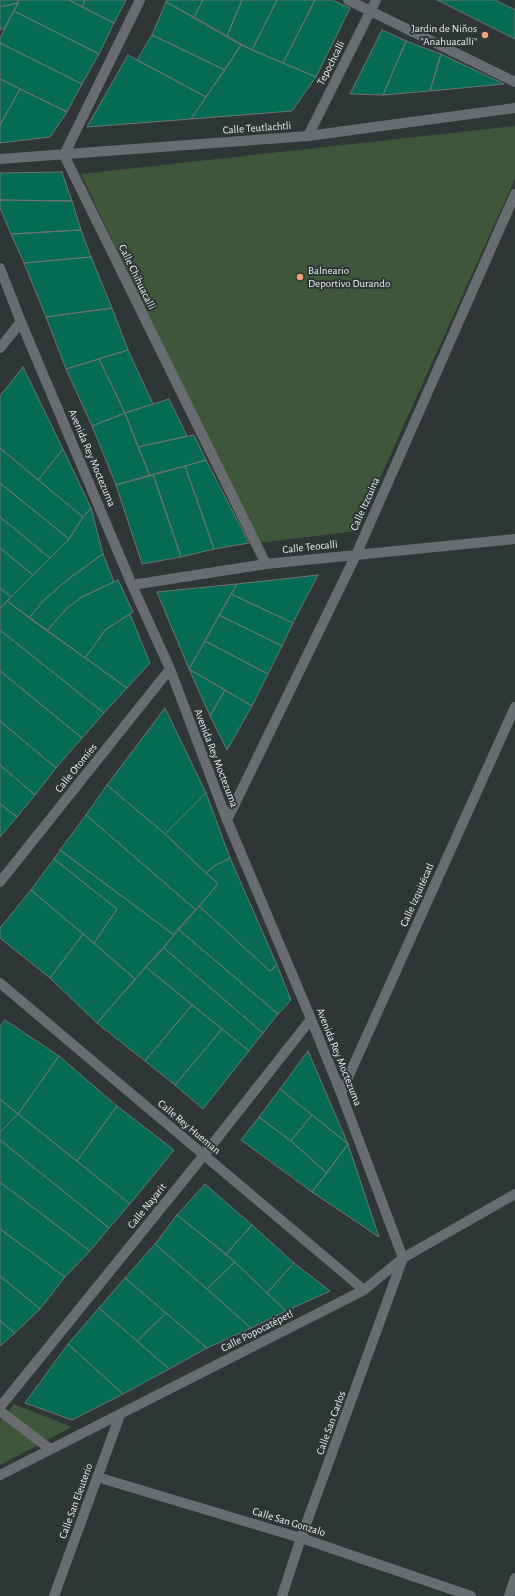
<!DOCTYPE html>
<meta charset="utf-8">
<style>
body{margin:0}
canvas{display:block;background:#2e3636}
</style>
<canvas width="515" height="1596"></canvas>
<script>
const context = document.querySelector('canvas').getContext('2d');
context.lineJoin = 'round';
function fillPath(path, color) { context.fillStyle = color; context.fill(path, 'evenodd'); }
const poly = rows => new Path2D(rows.map(r => 'M' + r).join(''));
function trace(path, color, width, dash) { context.strokeStyle = color; context.lineWidth = width; context.lineCap = dash ? 'butt' : 'round'; context.setLineDash(dash || []); context.stroke(path); }
function write(font, color, halo, rows, align = 'center') {
  context.font = font + ' "Alegreya Sans",sans-serif'; context.lineWidth = 4; context.setLineDash([]); context.textBaseline = 'middle'; context.strokeStyle = halo; context.fillStyle = color; for (const [text, x, y, turn = 0] of rows) {
    context.save(); context.translate(x, y); context.rotate((+turn || 0) * Math.PI / 180); context.textAlign = isNaN(turn) ? turn : align; if (halo) context.strokeText(text, 0, 0); context.fillText(text, 0, 0); context.restore();
  }
}
const green = poly([
 [515,126,515,179,356,531,258,543,176,376,81,174],
 [14,1404,72,1427,0,1465,0,1421]
]);
const building = poly([
 [0,0,19,0,18,3,0,7,0,0],
 [19,0,69,0,114,23,99,54,14,11,19,0],
 [69,0,85,0,82,7,69,0],
 [85,0,126,0,114,23,82,7,85,0],
 [167,0,203,0,194,17,166,2,167,0],
 [203,0,242,0,227,36,194,17,203,0],
 [242,0,277,0,252,50,227,36,242,0],
 [277,0,315,0,283,63,252,50,277,0],
 [315,0,332,0,350,8,316,77,283,63,315,0],
 [437,0,495,0,515,10,515,39,437,0],
 [166,2,241,45,225,70,152,35,166,2],
 [18,3,4,29,0,30,0,7,18,3],
 [14,11,99,54,82,84,0,43,0,38,14,11],
 [382,30,406,41,383,95,350,94,382,30],
 [152,35,225,70,206,97,137,60,152,35],
 [406,41,441,54,430,91,383,95,406,41],
 [0,43,82,84,67,112,0,79,0,43],
 [241,45,316,77,292,111,191,119,241,45],
 [441,54,504,84,430,91,441,54],
 [128,55,206,97,191,119,87,127,128,55],
 [0,79,20,89,0,125,0,79],
 [20,89,67,112,50,137,0,143,0,125,20,89],
 [62,172,72,201,0,200,0,173,62,172],
 [0,200,72,201,81,230,11,234,0,208,0,200],
 [81,230,91,257,24,263,11,234,81,230],
 [91,257,112,308,46,317,24,263,91,257],
 [112,308,128,350,66,369,46,317,112,308],
 [128,350,153,404,125,413,99,359,128,350],
 [99,359,125,413,92,426,66,369,99,359],
 [23,367,63,449,38,480,0,448,0,396,23,367],
 [169,399,187,436,138,447,125,413,169,399],
 [125,413,150,476,116,485,92,426,125,413],
 [194,435,206,460,150,476,138,447,194,435],
 [0,448,83,517,69,539,0,483,0,448],
 [63,449,91,508,83,517,38,480,63,449],
 [206,460,249,543,214,549,185,466,206,460],
 [185,466,214,549,181,557,153,474,185,466],
 [153,474,181,557,142,564,116,485,153,474],
 [0,483,69,539,50,558,0,517,0,483],
 [91,508,103,554,67,580,45,599,29,618,7,601,69,539,83,517,91,508],
 [0,517,50,558,33,575,0,548,0,517],
 [0,548,33,575,11,597,0,588,0,548],
 [103,554,114,582,80,598,67,608,47,631,29,618,45,599,67,580,103,554],
 [318,575,293,623,231,594,237,584,318,575],
 [118,580,133,612,105,630,85,658,47,631,67,608,80,598,118,580],
 [237,584,205,641,189,669,157,592,237,584],
 [0,588,11,597,0,609,0,588],
 [231,594,293,623,282,646,219,615,231,594],
 [7,601,127,688,104,713,0,630,0,609,7,601],
 [130,614,150,663,127,688,85,658,105,630,130,614],
 [219,615,282,646,268,674,205,641,219,615],
 [0,630,104,713,82,738,0,671,0,630],
 [205,641,268,674,252,706,189,669,205,641],
 [189,669,225,690,210,716,189,669],
 [0,671,82,738,56,768,0,721,0,671],
 [225,690,252,706,227,750,210,716,225,690],
 [165,708,206,793,165,834,107,785,165,708],
 [0,721,56,768,35,795,0,765,0,721],
 [0,765,35,795,17,817,0,804,0,765],
 [107,785,165,834,218,884,196,910,86,815,107,785],
 [206,793,230,858,214,866,206,873,165,834,206,793],
 [0,804,17,817,0,837,0,804],
 [86,815,196,910,174,935,60,850,86,815],
 [60,850,174,935,135,979,94,943,117,909,54,859,60,850],
 [230,858,277,965,270,971,199,906,218,884,206,873,214,866,230,858],
 [54,859,117,909,94,943,31,890,54,859],
 [31,890,83,934,50,978,0,938,0,928,31,890],
 [199,906,270,971,277,965,291,1000,278,1014,178,929,199,906],
 [178,929,278,1014,263,1033,164,948,178,929],
 [83,934,135,979,97,1023,50,978,83,934],
 [164,948,263,1033,249,1051,146,967,164,948],
 [146,967,192,1005,145,1061,97,1023,146,967],
 [192,1005,222,1029,175,1085,145,1061,192,1005],
 [5,1020,59,1056,18,1114,0,1099,0,1026,5,1020],
 [222,1029,249,1051,203,1109,175,1085,222,1029],
 [308,1051,348,1144,280,1089,308,1051],
 [59,1056,117,1106,77,1161,18,1114,59,1056],
 [280,1089,312,1115,291,1141,259,1117,280,1089],
 [0,1099,18,1114,0,1132,0,1099],
 [117,1106,174,1150,130,1204,77,1161,117,1106],
 [18,1114,130,1204,109,1228,0,1140,0,1132,18,1114],
 [312,1115,348,1144,327,1173,291,1141,312,1115],
 [259,1117,291,1141,327,1173,312,1192,241,1140,259,1117],
 [0,1140,109,1228,90,1251,0,1182,0,1140],
 [348,1144,379,1237,312,1192,348,1144],
 [0,1182,90,1251,65,1277,0,1229,0,1182],
 [205,1184,252,1225,226,1254,177,1215,205,1184],
 [177,1215,235,1262,207,1289,155,1244,177,1215],
 [252,1225,294,1263,267,1293,226,1254,252,1225],
 [0,1229,65,1277,40,1309,0,1276,0,1229],
 [155,1244,207,1289,251,1328,207,1348,125,1278,155,1244],
 [235,1262,267,1293,286,1311,251,1328,207,1289,235,1262],
 [294,1263,330,1291,286,1311,267,1293,294,1263],
 [0,1276,40,1309,15,1333,0,1321,0,1276],
 [125,1278,166,1313,137,1341,99,1308,125,1278],
 [99,1308,137,1341,169,1369,123,1394,68,1344,99,1308],
 [166,1313,207,1348,169,1369,137,1341,166,1313],
 [0,1321,15,1333,0,1346,0,1321],
 [68,1344,123,1394,72,1420,25,1403,68,1344]
]);
const minor = poly([
 [140,0,64,155,266,564],
 [348,0,515,82],
 [308,136,376,0],
 [0,159,308,136,515,108],
 [0,268,21,322,132,585,170,669,227,820,311,1019,341,1093,403,1258,301,1538,282,1596],
 [0,348,21,322],
 [132,585,266,564,515,539],
 [227,820,356,555,515,194],
 [0,882,170,669],
 [0,983,364,1290],
 [341,1093,515,707],
 [0,1407,204,1155,311,1019],
 [0,1411,50,1449],
 [0,1475,364,1290,403,1258,515,1194],
 [97,1477,301,1538,471,1596],
 [54,1596,120,1415],
 [509,1596,515,1578]
]);
const markers = [
 [485,35,4,"#efa377"],
 [300,277,4,"#efa377"]
];
const poiNames = [
 ["Jardin de Niños",477,29],
 ["\"Anahuacalli\"",477,42],
 ["Balneario",308,271,"left"],
 ["Deportivo Durando",308,284,"left"]
];
const streetNames = [
 ["Tepochcalli",331,63,-63],
 ["Calle Teutlachtli",257,128,-4],
 ["Calle Chihuacalli",137,277,64],
 ["Avenida Rey Moctezuma",92,458,67],
 ["Calle Itzcuina",365,504,-66],
 ["Calle Teocalli",310,547,-6],
 ["Avenida Rey Moctezuma",216,758,69],
 ["Calle Otomíes",76,768,-51],
 ["Calle Izquitécatl",417,895,-66],
 ["Avenida Rey Moctezuma",339,1057,68],
 ["Calle Rey Hueman",189,1127,40],
 ["Calle Nayarit",147,1206,-51],
 ["Calle Popocatépetl",257,1331,-27],
 ["Calle San Carlos",331,1423,-70],
 ["Calle San Eleuterio",76,1501,-70],
 ["Calle San Gonzalo",289,1522,17]
];
fillPath(green, '#3e5639');
fillPath(building, '#066b54');
trace(building, '#6d7471', 1);
trace(minor, '#6a6d6f', 10);
for (const [x, y, r, color] of markers) { const dot = new Path2D(); dot.arc(x, y, r, 0, 2 * Math.PI); context.fillStyle = color; context.fill(dot); trace(dot, '#2e3636', 1.5); }
write('11px', '#e8eced', '#2e3636', poiNames, 'right');
write('11px', '#e8eced', '#2e3636', streetNames);
</script>
